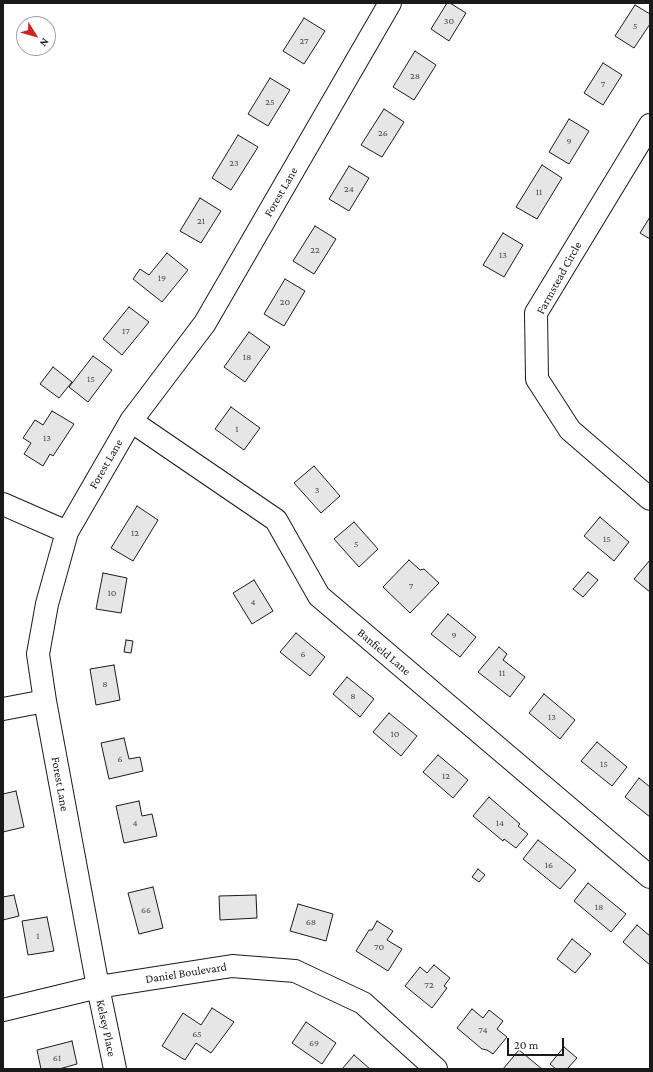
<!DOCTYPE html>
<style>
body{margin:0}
#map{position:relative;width:653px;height:1072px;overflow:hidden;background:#fff;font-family:"Crimson Pro",serif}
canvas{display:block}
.frame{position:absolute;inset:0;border:4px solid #1a1a1a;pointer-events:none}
.north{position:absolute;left:16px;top:16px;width:40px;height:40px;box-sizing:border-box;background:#fff;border:1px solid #a3a3a3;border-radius:50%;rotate:127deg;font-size:11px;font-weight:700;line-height:16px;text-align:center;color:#1a1a1a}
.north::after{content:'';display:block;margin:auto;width:14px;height:18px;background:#c62828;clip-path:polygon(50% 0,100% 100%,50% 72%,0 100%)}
.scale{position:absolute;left:507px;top:1038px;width:57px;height:18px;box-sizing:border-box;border:2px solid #1a1a1a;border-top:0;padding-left:5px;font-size:12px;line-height:14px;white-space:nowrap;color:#1a1a1a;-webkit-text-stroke:3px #fff;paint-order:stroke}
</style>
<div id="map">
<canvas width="653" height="1072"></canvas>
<div class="frame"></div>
<div class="north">N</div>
<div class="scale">20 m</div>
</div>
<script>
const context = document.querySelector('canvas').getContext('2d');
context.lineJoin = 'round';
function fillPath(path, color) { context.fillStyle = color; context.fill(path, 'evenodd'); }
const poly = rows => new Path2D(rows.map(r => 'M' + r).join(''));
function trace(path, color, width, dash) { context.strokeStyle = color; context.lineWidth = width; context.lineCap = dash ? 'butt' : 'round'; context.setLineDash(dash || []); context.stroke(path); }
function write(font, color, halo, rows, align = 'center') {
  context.font = font + ' "Crimson Pro",serif'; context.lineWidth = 3; context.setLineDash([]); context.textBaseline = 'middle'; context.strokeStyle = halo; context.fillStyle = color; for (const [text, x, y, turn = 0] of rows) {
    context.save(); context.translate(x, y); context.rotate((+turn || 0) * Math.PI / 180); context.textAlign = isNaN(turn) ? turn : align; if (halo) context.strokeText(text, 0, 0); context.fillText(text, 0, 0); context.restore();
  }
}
const building = poly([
 [447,3,450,3,466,13,449,41,431,29,447,3],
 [635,5,650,14,650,24,634,48,615,36,635,5],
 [304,18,325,31,304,64,283,51,304,18],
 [415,51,436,65,414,100,393,87,415,51],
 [603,63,622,75,603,105,584,93,603,63],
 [270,78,290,90,268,126,248,114,270,78],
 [384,109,404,122,382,157,361,145,384,109],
 [569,119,589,131,569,164,549,152,569,119],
 [238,135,258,147,231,190,212,178,238,135],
 [542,165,562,178,537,219,516,207,542,165],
 [349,166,369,178,349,211,329,199,349,166],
 [200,198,221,211,201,243,180,231,200,198],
 [650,217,650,239,640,233,650,217],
 [315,226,336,239,314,274,293,261,315,226],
 [503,233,523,245,504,277,483,265,503,233],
 [167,253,188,270,162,302,133,279,140,269,149,275,167,253],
 [285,279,305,291,284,326,264,314,285,279],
 [129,307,149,322,122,355,103,339,129,307],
 [249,332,270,347,245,382,224,367,249,332],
 [93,356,112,370,88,402,69,387,93,356],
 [53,367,72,382,59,398,40,384,53,367],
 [231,407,260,428,244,450,215,429,231,407],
 [52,411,74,424,53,456,50,454,43,466,24,454,31,443,23,438,35,420,43,425,52,411],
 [314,466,340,496,321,513,294,483,314,466],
 [137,506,158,520,133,561,111,548,137,506],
 [600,517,629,542,614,561,584,536,600,517],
 [354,522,378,549,359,567,334,539,354,522],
 [409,560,420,570,424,569,439,583,410,613,383,587,409,560],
 [650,560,650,592,634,579,650,560],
 [588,572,598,580,583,597,573,589,588,572],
 [103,573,127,578,121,613,96,609,103,573],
 [254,580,273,611,252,624,233,593,254,580],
 [448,614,476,637,460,657,431,634,448,614],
 [296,633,325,657,310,676,280,652,296,633],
 [126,640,133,641,131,653,124,652,126,640],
 [499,647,507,654,503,660,525,677,510,697,478,672,499,647],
 [114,665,120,700,96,705,90,669,114,665],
 [347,677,374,699,360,717,333,694,347,677],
 [544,694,575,720,560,739,529,713,544,694],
 [389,713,417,736,401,756,373,732,389,713],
 [124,738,129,759,140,757,143,771,109,779,101,743,124,738],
 [597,742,627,767,612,786,581,761,597,742],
 [438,755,468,780,453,798,423,772,438,755],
 [639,778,650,787,650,817,625,797,639,778],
 [16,791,24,827,3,832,3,794,16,791],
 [489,797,520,824,518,826,528,834,516,848,504,839,503,841,473,816,489,797],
 [139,801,142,816,152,814,157,836,124,843,116,806,139,801],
 [538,840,576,870,560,889,523,859,538,840],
 [478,869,485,875,479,882,472,877,478,869],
 [588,883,626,914,611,932,574,901,588,883],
 [153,887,163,928,139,934,128,893,153,887],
 [14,895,19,916,3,920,3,897,14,895],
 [256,895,257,918,220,920,219,896,256,895],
 [298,904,333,914,326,941,290,931,298,904],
 [47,917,54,951,28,955,22,921,47,917],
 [377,921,393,931,387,940,402,949,388,971,356,951,369,930,372,930,377,921],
 [637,925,650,936,650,965,623,942,637,925],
 [572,939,591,954,575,973,557,959,572,939],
 [434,965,450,978,444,986,447,988,432,1008,405,986,420,967,427,973,434,965],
 [212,1008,234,1022,211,1053,196,1043,185,1060,162,1046,183,1013,201,1025,212,1008],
 [472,1009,483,1018,489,1010,503,1021,497,1029,507,1037,493,1054,487,1050,482,1049,457,1028,472,1009],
 [306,1022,336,1043,322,1064,292,1043,306,1022],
 [72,1041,77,1064,59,1069,41,1069,37,1050,72,1041],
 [564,1047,577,1058,567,1069,556,1069,550,1064,564,1047],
 [519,1050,542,1069,503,1069,519,1050],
 [354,1055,370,1069,342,1069,354,1055]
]);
const minor = poly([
 [650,125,536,313,537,379,570,430,650,499],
 [131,421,276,520,319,596,650,877],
 [3,504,67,532],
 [3,709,45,701],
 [3,1010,98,987,232,966,295,971,363,1003,436,1069],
 [115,1069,98,987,45,701,38,654,47,604,67,532,131,421,205,323,390,3]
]);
const numberNames = [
 ["30",449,21],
 ["5",635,26],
 ["27",304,41],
 ["28",415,76],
 ["7",603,84],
 ["25",270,102],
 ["26",383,133],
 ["9",569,141],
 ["23",234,163],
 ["24",349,189],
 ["11",539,192],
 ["21",201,221],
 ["22",315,250],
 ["13",503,255],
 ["19",162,278],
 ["20",285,302],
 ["17",126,331],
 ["18",247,357],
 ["15",91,379],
 ["1",237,429],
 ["13",47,438],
 ["3",317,490],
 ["12",135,533],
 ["15",607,539],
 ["5",356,544],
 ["7",411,586],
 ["10",112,593],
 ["4",253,602],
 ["9",454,635],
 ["6",303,654],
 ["11",502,673],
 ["8",105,684],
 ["8",353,696],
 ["13",552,717],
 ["10",395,734],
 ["6",120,759],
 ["15",604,764],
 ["12",446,776],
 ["4",135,823],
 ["14",500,823],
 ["16",549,865],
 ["18",599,907],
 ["66",146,910],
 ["68",311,922],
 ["1",38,936],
 ["70",379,947],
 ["72",429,985],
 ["74",483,1030],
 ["65",197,1034],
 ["69",314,1043],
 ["61",57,1058]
];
const streetNames = [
 ["Forest Lane",281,192,-60],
 ["Farmstead Circle",559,278,-61],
 ["Forest Lane",106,464,-60],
 ["Banfield Lane",384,652,40],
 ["Forest Lane",60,784,80],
 ["Daniel Boulevard",186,973,-9],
 ["Kelsey Place",106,1028,78]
];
fillPath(building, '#e6e6e6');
trace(building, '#1a1a1a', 1);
trace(minor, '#1a1a1a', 24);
trace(minor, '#fff', 22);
write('10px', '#4d4d4d', null, numberNames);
write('12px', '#1a1a1a', '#fff', streetNames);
</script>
